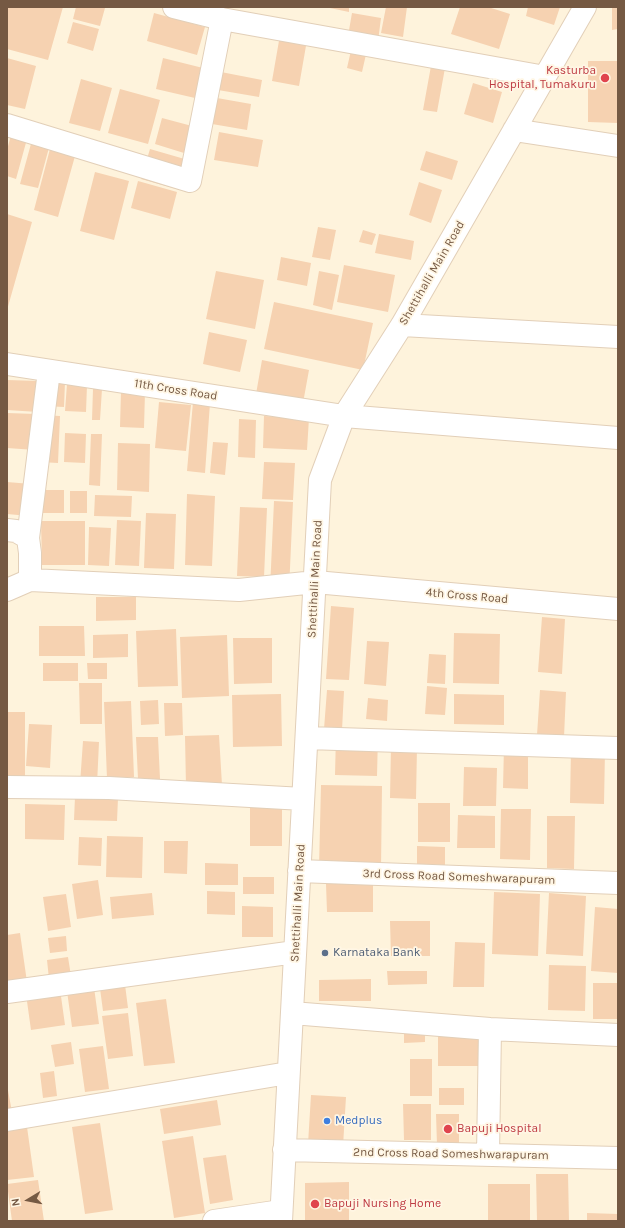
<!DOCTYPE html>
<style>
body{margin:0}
#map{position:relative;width:625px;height:1228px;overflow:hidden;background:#fef3dc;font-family:Karla,sans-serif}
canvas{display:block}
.frame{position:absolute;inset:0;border:8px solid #755943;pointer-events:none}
.north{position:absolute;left:8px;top:1180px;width:40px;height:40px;-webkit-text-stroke:3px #fff6e4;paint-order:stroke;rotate:260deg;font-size:11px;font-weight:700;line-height:16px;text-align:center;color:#755943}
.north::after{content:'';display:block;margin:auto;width:14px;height:18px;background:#755943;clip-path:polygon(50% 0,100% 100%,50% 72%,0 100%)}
</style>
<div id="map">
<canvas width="625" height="1228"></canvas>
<div class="frame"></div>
<div class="north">N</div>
</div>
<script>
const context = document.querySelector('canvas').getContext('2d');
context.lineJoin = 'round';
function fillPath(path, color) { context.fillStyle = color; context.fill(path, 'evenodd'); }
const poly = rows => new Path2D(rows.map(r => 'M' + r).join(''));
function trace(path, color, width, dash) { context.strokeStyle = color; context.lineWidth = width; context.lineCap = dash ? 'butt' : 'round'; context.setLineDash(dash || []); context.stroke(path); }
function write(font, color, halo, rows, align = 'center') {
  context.font = font + ' Karla,sans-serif'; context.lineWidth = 3.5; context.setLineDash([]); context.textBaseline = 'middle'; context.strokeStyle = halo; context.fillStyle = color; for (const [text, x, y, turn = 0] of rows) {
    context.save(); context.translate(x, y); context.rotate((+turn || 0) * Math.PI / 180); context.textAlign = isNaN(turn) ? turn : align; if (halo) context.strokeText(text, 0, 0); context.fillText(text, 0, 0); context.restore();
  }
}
const building = poly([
 [7,7,63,7,48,60,7,49],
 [76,7,105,8,100,26,73,19],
 [325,7,349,7,349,12],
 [386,7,407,7,403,37,381,33],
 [460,7,488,7,510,14,499,49,451,34],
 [528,7,560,7,554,25,526,16],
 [612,7,618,7,618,29,612,30],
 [154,13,205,27,197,55,147,41],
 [352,13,381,18,378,41,348,36],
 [73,22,99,29,93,51,67,43],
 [280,35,307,40,299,86,272,81],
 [352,46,367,50,362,72,347,68],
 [7,58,36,66,25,109,7,105],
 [163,58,203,68,195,98,156,89],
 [588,61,618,61,618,123,588,122],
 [431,66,445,68,437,112,423,110],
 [221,72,262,80,259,97,218,90],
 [81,79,112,88,100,131,69,123],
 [473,83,502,92,493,123,464,114],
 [120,89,160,100,148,144,108,133],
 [217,98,251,104,247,130,212,124],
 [162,118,192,126,184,153,155,144],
 [219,132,263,140,258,167,214,160],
 [11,135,27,139,16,179,7,176,7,150],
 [32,140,50,144,38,188,20,184],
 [50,149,75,156,58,217,34,210],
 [150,149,188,160,180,190,141,179],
 [426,151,458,161,452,180,420,170],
 [95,172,129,181,114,240,80,231],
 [138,181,177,192,170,219,131,208],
 [419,182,442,190,431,223,409,215],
 [7,214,32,222,7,310],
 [318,227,336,230,330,260,312,257],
 [363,230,376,234,372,245,359,242],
 [379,234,414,241,411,260,375,253],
 [281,257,311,263,307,286,277,280],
 [344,265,395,275,388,312,337,302],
 [216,271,264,280,255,329,206,319],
 [319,271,339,275,332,310,313,305],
 [274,302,373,323,363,370,264,349],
 [209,332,247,340,240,372,203,364],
 [262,360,309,370,303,403,256,394],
 [7,380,39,381,38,412,7,410],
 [44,381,65,382,64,407,43,406],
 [67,384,87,385,86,412,65,411],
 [93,389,102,389,100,420,92,420],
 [121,391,145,392,144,428,120,427],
 [159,402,191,405,186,451,155,448],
 [193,402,210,403,205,473,187,471],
 [7,413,36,414,35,450,7,448],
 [42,415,60,416,58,463,40,462],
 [264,416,309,418,307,450,263,448],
 [239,419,256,420,255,458,238,457],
 [65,433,86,434,85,463,64,462],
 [91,434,102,434,100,486,89,485],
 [213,442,228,443,225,475,210,473],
 [118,443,150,444,149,492,117,490],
 [264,462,295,463,293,500,262,499],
 [7,482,31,484,29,516,7,514],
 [37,490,64,490,64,513,37,513],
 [70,491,87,491,87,513,70,513],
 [187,494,215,496,212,566,185,565],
 [95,495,132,496,131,517,94,516],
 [274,501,293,502,289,590,270,589],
 [240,507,267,508,264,577,237,576],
 [146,513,176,514,174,569,144,568],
 [117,520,141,521,139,566,115,565],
 [41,521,85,521,85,565,42,565],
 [89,527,111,528,109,566,88,565],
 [96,597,136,597,136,620,96,621],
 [331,606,354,608,349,680,326,679],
 [542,617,565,619,562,674,538,672],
 [39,626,84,626,85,656,39,656],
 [176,629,178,686,138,687,136,631],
 [454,633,500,634,499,684,453,683],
 [128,634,128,657,93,658,93,635],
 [227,635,229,696,182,698,180,637],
 [233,638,272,638,272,683,234,684],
 [367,641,389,642,386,686,364,684],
 [429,654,446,655,445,684,427,683],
 [43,663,78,663,78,681,43,681],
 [87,663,107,663,107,679,88,679],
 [79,683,102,683,102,724,80,724],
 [427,686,447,688,445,715,425,714],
 [327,690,344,691,342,730,324,729],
 [540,690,566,692,564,737,537,735],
 [281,694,282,746,233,747,232,695],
 [454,694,504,695,504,725,454,724],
 [368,698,388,700,387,721,366,719],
 [158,700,159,724,141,725,140,701],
 [131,701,134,777,107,779,104,702],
 [164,703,182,703,183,735,165,736],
 [7,712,25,712,25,784,7,784],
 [29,724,52,725,50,768,26,766],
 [219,735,222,785,186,787,185,736],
 [336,735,378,735,377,776,335,775],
 [136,737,158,737,160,779,138,779],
 [83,741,99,742,97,785,80,784],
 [391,746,417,747,416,799,390,798],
 [504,746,528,746,528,789,503,788],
 [571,749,605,750,604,804,570,803],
 [464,767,497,768,496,806,463,806],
 [321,785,382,786,381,869,319,868],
 [75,797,118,798,117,821,74,820],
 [418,803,450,803,450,842,418,842],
 [25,804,65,805,64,840,25,839],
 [250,807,282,807,282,846,250,846],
 [501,809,531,809,530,860,500,859],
 [458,815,495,816,495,848,457,848],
 [547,816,575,816,574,869,547,868],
 [107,836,143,837,142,878,106,877],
 [79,837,102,838,101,866,78,865],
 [164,841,188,841,187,874,164,873],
 [417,846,445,847,445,865,417,864],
 [205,863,238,864,238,885,205,885],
 [243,877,274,877,274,894,243,894],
 [98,880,103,915,77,919,72,884],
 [326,884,373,884,373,912,327,912],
 [207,891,235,892,235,915,207,914],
 [494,892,540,894,538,956,492,954],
 [152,893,154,915,112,919,110,897],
 [549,893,586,896,583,956,546,954],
 [66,894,71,927,48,931,43,897],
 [242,906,273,907,273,937,242,937],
 [595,907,618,909,618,973,591,971],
 [390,921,430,921,430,956,391,956],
 [20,933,27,982,7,984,7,935],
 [66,936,67,951,50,953,48,938],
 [455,942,485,943,484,987,453,987],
 [68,957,71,976,49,979,47,960],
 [549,965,586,966,585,1011,548,1010],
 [387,971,427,971,427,984,388,985],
 [124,977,128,1008,103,1011,99,981],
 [371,979,371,1001,319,1001,319,980],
 [93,980,99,1024,72,1027,66,984],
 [59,982,65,1025,31,1030,25,987],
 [593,983,618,983,618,1019,593,1019],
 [166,999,175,1063,144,1066,136,1003],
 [128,1013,133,1056,108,1059,102,1016],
 [425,1015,425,1042,404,1043,404,1016],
 [438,1030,490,1030,489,1066,438,1066],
 [71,1042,74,1064,55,1067,51,1045],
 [103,1046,109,1089,85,1092,79,1049],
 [410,1059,432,1059,432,1096,410,1096],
 [54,1071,57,1096,43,1098,40,1073],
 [7,1085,12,1112,7,1113],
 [439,1088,464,1088,464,1105,439,1105],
 [311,1095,346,1097,343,1146,308,1144],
 [217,1100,221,1125,164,1134,160,1109],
 [403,1104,431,1104,431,1140,404,1140],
 [436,1114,459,1114,459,1144,437,1145],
 [100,1123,113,1210,85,1214,72,1127],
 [27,1127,34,1177,7,1180,7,1129],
 [193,1136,205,1213,174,1218,162,1141],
 [226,1155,233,1200,210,1204,203,1158],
 [536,1174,568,1174,569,1221,537,1221],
 [38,1180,44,1221,12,1221,7,1184],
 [349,1182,349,1221,305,1221,305,1183],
 [488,1184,530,1184,530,1221,488,1221],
 [587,1213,618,1214,618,1221,587,1221]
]);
const minor = poly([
 [174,7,222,19,545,77],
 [7,125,190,181,222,19],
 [514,130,618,146],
 [402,325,618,337],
 [7,364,344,416,618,438],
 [7,530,16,531,28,538,30,553,30,580],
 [28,538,49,371],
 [7,590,30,580,239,590,315,582,618,609],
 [307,738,618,748],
 [7,787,109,788,303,799],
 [299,871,618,883],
 [7,992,295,952],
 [292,1013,490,1029,618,1035],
 [7,1120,288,1073],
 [284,1150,618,1158],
 [488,1155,490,1029],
 [214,1221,281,1211],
 [281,1221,320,480,344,416,402,325,585,7]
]);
const markers = [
 [605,78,5,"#e0444e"],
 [325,953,4,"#5c6f8a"],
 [327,1121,4,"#3f7fe0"],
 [448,1129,5,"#e0444e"],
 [315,1204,5,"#e0444e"]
];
const healthNames = [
 ["Kasturba",596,71,"right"],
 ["Hospital, Tumakuru",596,85,"right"],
 ["Bapuji Hospital",457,1129],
 ["Bapuji Nursing Home",324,1204]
];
const streetNames = [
 ["Shettihalli Main Road",432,273,-60],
 ["11th Cross Road",176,390,9],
 ["Shettihalli Main Road",315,579,-87],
 ["4th Cross Road",467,596,5],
 ["3rd Cross Road Someshwarapuram",459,877,2],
 ["Shettihalli Main Road",298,903,-87],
 ["2nd Cross Road Someshwarapuram",451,1154,1]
];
const serviceNames = [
 ["Karnataka Bank",333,953]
];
const shopNames = [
 ["Medplus",335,1121]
];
fillPath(building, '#f6d2b1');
trace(minor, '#e2cfb8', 24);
trace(minor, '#fff', 22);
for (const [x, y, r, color] of markers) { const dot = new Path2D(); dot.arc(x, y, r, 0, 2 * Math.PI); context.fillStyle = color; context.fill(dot); trace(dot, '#fff6e4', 1.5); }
write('12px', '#be3a42', '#fff6e4', healthNames, 'left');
write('12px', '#755943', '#fff6e4', streetNames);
write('12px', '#4e5e75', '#fff6e4', serviceNames, 'left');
write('12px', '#366cbe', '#fff6e4', shopNames, 'left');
</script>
